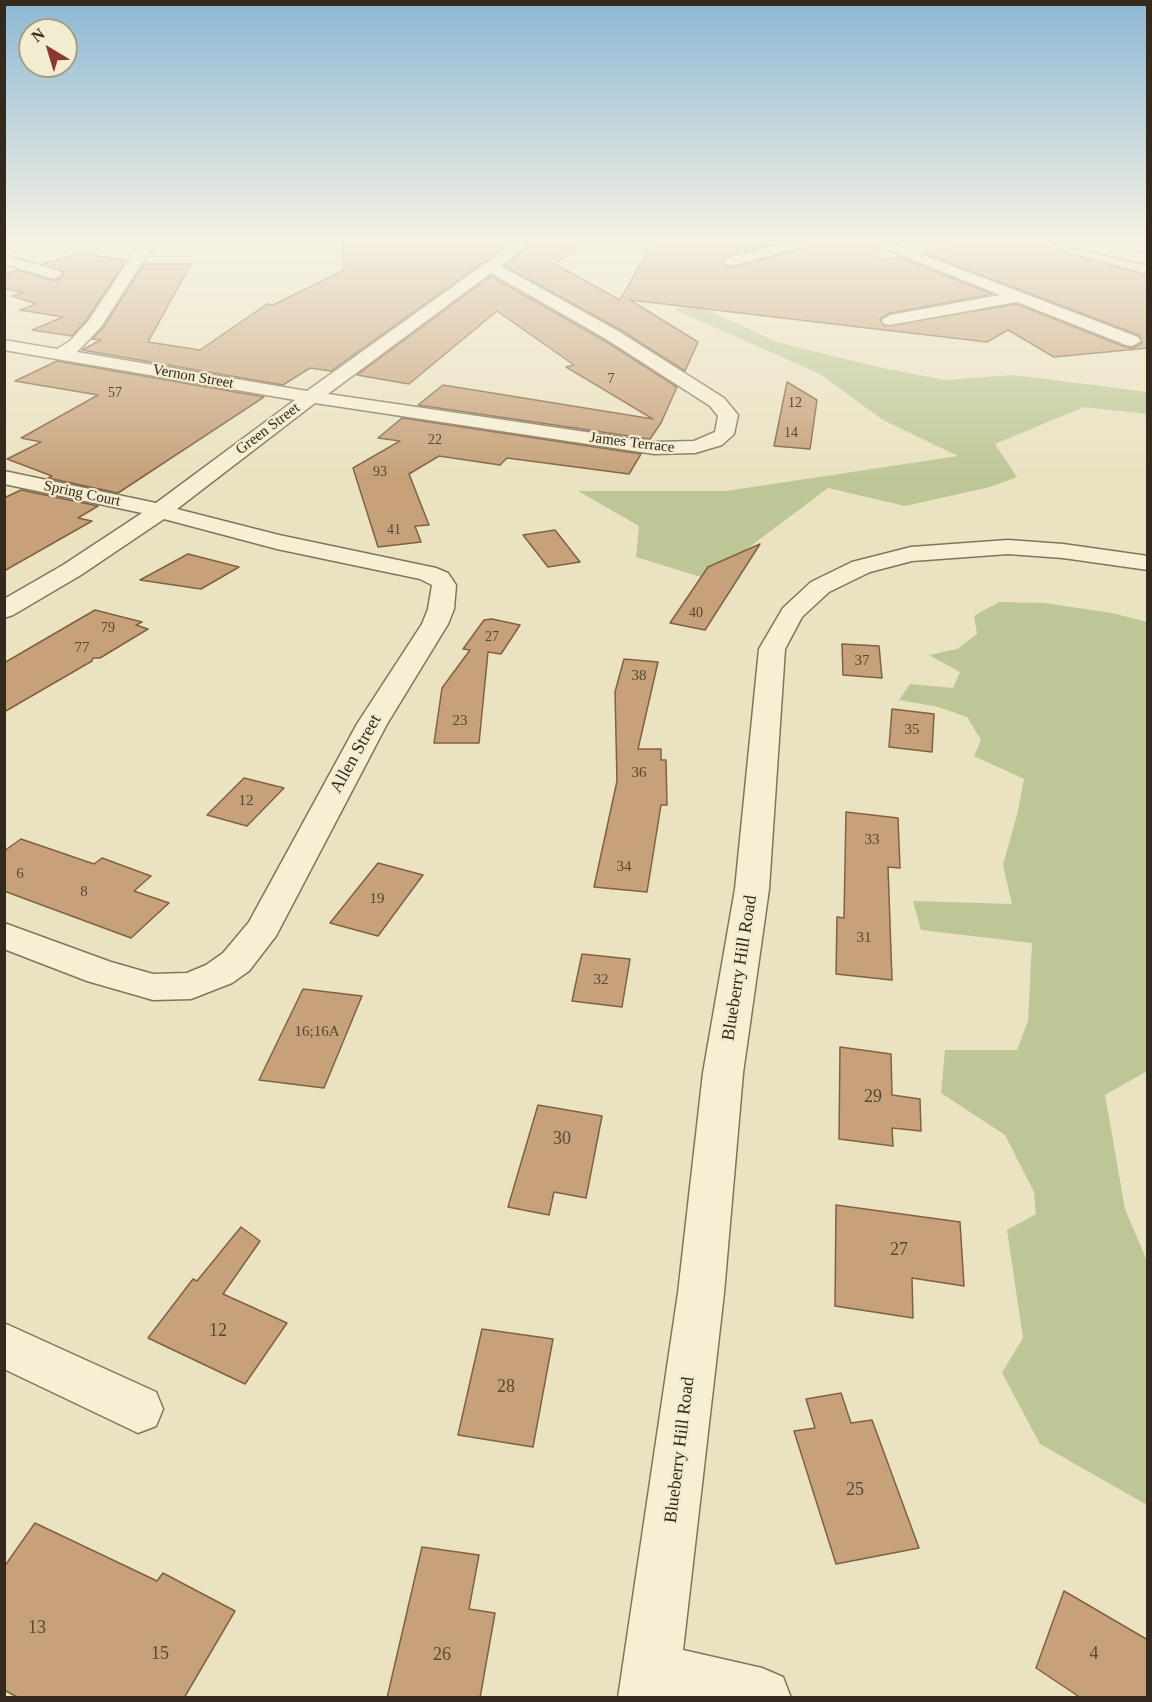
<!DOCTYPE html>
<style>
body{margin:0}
#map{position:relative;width:1152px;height:1702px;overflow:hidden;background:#eae2c1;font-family:Georgia,serif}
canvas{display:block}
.frame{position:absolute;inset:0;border:6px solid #332a1d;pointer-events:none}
.north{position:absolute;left:18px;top:18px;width:60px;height:60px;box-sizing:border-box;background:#f2ecd0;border:2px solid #a69e88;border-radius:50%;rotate:322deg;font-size:16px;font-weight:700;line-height:24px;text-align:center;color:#332a1d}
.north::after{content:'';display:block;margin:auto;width:21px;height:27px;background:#8d372f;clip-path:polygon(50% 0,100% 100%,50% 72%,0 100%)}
</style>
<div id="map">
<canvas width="1152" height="1702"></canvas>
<div class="frame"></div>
<div class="north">N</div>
</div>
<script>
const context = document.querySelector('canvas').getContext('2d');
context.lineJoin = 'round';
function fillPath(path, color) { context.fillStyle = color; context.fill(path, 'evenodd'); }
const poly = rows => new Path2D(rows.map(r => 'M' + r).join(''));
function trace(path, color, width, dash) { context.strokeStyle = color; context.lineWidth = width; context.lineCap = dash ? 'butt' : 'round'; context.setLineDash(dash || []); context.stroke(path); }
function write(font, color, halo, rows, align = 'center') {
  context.font = font + ' Georgia,serif'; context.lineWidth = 4.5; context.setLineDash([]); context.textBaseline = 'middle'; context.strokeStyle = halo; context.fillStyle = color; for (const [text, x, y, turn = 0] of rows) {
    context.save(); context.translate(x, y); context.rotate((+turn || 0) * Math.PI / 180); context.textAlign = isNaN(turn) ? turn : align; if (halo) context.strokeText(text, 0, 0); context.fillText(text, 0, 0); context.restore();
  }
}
const green = poly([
 [699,306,777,342,882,368,945,380,1014,375,1147,392,1147,414,1084,407,995,444,1017,477,990,487,905,506,828,488,707,579,636,557,639,526,578,491,726,491,958,456,883,420,820,374,673,309],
 [999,602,1044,603,1112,613,1147,622,1147,1071,1105,1095,1125,1209,1147,1261,1147,1505,1040,1444,1002,1373,1023,1338,1007,1230,1036,1214,1034,1192,1005,1135,941,1093,945,1050,1017,1050,1028,1021,1032,943,921,930,913,901,1012,904,1003,865,1018,811,1024,779,974,756,981,740,967,717,938,707,899,700,910,684,953,688,960,672,929,655,957,649,977,634,974,616]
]);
const building = poly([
 [342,240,514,240,331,371,310,368,283,385,82,350,101,340,92,339,103,328,144,264,191,264,148,342,200,350,267,304,273,305,344,270,342,240],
 [536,240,589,240,555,264,620,300,654,240,787,240,724,257,721,263,731,268,818,245,821,240,862,240,879,248,880,260,899,257,992,294,890,313,880,319,884,326,1017,304,1125,347,1133,348,1142,343,1139,335,923,253,985,242,985,240,1022,240,1148,275,1148,348,1054,357,1008,330,987,342,630,300,698,342,685,371,619,329,505,266,536,240],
 [80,253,126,260,87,319,72,336,32,330,63,317,20,310,37,304,12,296,23,293,4,288,4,274,18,270,55,281,63,276,64,272,42,264,80,253],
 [491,276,605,341,677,387,661,423,650,439,418,405,443,385,653,419,566,367,574,365,497,311,409,384,357,375,491,276],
 [57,361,264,397,118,493,48,478,52,476,7,459,41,442,21,438,98,395,15,381,57,361],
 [787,382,817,400,810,449,774,446,787,382],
 [402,418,641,454,629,474,507,458,500,465,439,456,409,474,429,525,415,526,421,542,378,547,353,468,400,441,378,438,402,418],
 [21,490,98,506,78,518,92,521,4,571,4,498,21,490],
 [555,530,580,562,548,567,523,535,555,530],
 [760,544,705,630,670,623,708,567,760,544],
 [188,554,239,567,201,589,140,580,188,554],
 [95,610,142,622,136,625,148,629,100,658,93,658,92,661,4,712,4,663,95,610],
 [492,619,520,625,501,654,488,652,479,743,434,743,442,688,470,650,463,649,484,620,492,619],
 [842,644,879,646,882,678,843,675,842,644],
 [624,659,658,662,638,749,661,749,661,760,666,760,667,805,661,805,647,892,594,887,617,781,615,692,624,659],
 [892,709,934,714,932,752,889,747,892,709],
 [244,778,284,788,247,826,207,815,244,778],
 [846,812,898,818,900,868,888,867,892,980,836,974,837,917,844,918,846,812],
 [21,839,94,864,102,858,151,876,134,891,169,903,131,938,4,891,4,851,21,839],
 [378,863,423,875,378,936,330,923,378,863],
 [582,954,630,959,622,1007,572,1001,582,954],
 [303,989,362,996,324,1088,259,1080,303,989],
 [840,1047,891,1054,892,1095,920,1099,921,1131,892,1128,893,1146,839,1139,840,1047],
 [538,1105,602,1116,586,1198,554,1192,549,1215,508,1207,538,1105],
 [836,1205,960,1222,964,1286,912,1278,913,1318,835,1306,836,1205],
 [241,1227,260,1241,223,1294,287,1323,245,1384,148,1338,193,1279,197,1281,241,1227],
 [482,1329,553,1339,533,1447,458,1435,482,1329],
 [841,1393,851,1423,872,1420,919,1548,836,1564,794,1431,815,1428,806,1399,841,1393],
 [35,1523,157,1581,163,1573,235,1611,184,1698,19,1698,4,1690,4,1567,35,1523],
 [422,1547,479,1555,469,1609,495,1613,480,1698,387,1698,422,1547],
 [1064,1591,1148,1640,1148,1698,1081,1698,1036,1668,1064,1591]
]);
const minor = poly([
 [146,240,161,240,145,258,101,327,77,352,307,391,518,240,534,240,501,266,618,331,724,398,738,415,734,434,722,445,695,453,654,454,315,403,177,509,279,535,436,568,448,573,456,585,454,609,448,624,387,724,276,936,249,971,232,983,191,999,153,1000,87,981,4,949,4,923,111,962,153,974,187,973,206,965,223,953,249,922,357,724,422,624,428,609,432,585,420,579,277,549,164,519,81,575,13,615,4,618,4,599,63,565,142,513,4,484,4,471,156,503,295,400,4,350,4,340,57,349,70,341,89,320,134,252,146,240],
 [491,273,606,339,710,406,718,416,715,432,694,441,654,442,328,394,491,273],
 [796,240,819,240,817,243,730,266,723,262,725,259,796,240],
 [864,240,884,240,1138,337,1141,341,1132,346,1126,345,1017,302,890,325,884,324,882,320,890,315,1000,295,864,240],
 [1051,240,1077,240,1148,255,1148,264,1053,243,1051,240],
 [4,255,59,271,62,274,54,279,4,264,4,255],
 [1008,540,1063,544,1148,556,1148,570,1063,558,1008,554,912,561,870,572,829,592,802,617,785,649,769,889,743,1073,724,1293,683,1650,762,1668,783,1677,791,1698,618,1698,678,1293,703,1073,735,889,759,649,783,608,811,582,852,562,911,547,1008,540],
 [4,1323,156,1392,163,1409,156,1426,138,1433,4,1369,4,1323]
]);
const farNumbernames = [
 ["7",611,379],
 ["57",115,393],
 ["12",795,403],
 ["14",791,433],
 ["22",435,440],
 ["93",380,472],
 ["41",394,530],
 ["40",696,613],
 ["79",108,628],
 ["27",492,637]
];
const farStreetnames = [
 ["Vernon Street",193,377,10],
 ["Green Street",268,429,-37],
 ["James Terrace",632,443,7],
 ["Spring Court",82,494,12]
];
const numberNames = [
 ["77",82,648],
 ["37",862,661],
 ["38",639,676],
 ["23",460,721],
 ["35",912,730],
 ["36",639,773],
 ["12",246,801],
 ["33",872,840],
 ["34",624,867],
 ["6",20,874],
 ["8",84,892],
 ["19",377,899],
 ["31",864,938],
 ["32",601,980],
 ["16;16A",317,1032]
];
const streetNames = [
 ["Allen Street",356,754,-61],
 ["Blueberry Hill Road",740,968,-81],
 ["Blueberry Hill Road",680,1450,-83]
];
const nearNumbernames = [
 ["29",873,1097],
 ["30",562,1139],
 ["27",899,1250],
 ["12",218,1331],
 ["28",506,1387],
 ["25",855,1490],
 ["13",37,1628],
 ["15",160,1654],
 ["4",1094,1654],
 ["26",442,1655]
];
fillPath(green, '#bdc796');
fillPath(building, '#c6a17a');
trace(building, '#806142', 1.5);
trace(minor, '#82745a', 3);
fillPath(minor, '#f6efd4');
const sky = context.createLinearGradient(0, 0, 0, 478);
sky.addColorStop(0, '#8db8d5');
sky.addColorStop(0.5, '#f6f2e3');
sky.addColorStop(1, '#f6f2e300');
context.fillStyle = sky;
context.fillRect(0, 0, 1152, 478);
write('14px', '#584834', null, farNumbernames);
write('15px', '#332a1d', '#f2ecd0', farStreetnames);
write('15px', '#584834', null, numberNames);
write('18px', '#332a1d', '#f2ecd0', streetNames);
write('18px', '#584834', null, nearNumbernames);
</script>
